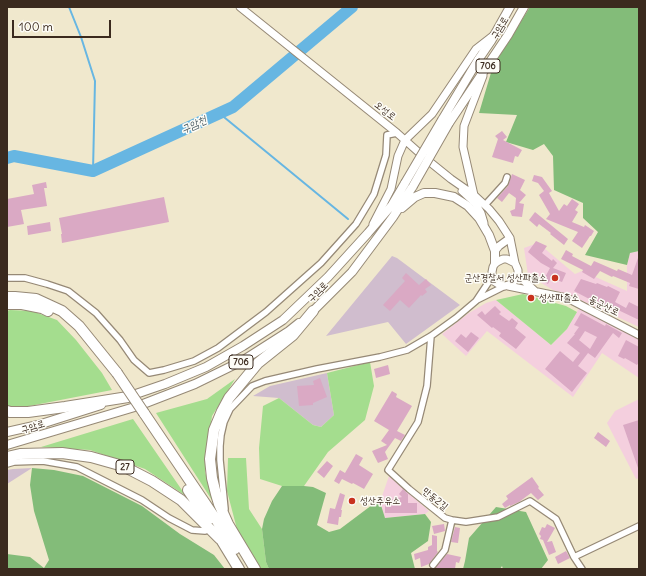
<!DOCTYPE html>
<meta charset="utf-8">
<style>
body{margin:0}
#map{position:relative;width:646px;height:576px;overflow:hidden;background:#f0e8cd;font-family:Delius,sans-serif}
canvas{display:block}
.frame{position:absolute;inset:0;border:8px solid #3b2a1e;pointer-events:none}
.scale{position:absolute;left:12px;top:20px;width:99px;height:18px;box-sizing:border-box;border:2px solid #3b2a1e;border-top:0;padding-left:5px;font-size:12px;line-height:14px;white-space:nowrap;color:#3b2a1e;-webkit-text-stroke:3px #fdfcf7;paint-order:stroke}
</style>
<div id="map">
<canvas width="646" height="576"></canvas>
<div class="frame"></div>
<div class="scale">100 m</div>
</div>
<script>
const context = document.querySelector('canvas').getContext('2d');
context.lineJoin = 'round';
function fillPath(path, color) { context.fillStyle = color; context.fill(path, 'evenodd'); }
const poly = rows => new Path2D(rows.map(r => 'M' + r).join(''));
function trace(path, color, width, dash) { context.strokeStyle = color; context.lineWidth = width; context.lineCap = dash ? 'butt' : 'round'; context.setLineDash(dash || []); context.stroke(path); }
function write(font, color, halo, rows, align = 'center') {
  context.font = font + ' Delius,"Poor Story",sans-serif'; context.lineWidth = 3; context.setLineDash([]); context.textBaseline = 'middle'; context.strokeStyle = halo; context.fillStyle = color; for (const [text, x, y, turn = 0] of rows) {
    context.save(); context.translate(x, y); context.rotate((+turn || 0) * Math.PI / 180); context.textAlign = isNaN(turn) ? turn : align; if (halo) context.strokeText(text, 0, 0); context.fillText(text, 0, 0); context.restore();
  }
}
const built = poly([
 [538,243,575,274,582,271,627,291,627,265,630,253,639,251,639,327,574,297,553,290,528,275,524,248],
 [496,300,551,345,567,329,579,308,639,338,639,378,602,353,573,397,487,331,466,356,442,334,469,313,486,303],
 [639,399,639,478,636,479,607,423,615,411],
 [389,476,429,511,425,514,385,518,380,502]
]);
const industrial = poly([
 [392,256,397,258,460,305,406,344,388,322,326,336],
 [327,373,334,415,321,427,313,425,279,398,253,396,270,386],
 [32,468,7,484,7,470,13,469]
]);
const green = poly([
 [523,294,566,306,577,312,567,329,551,345,496,300],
 [10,310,32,311,57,320,76,340,102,373,112,390,14,409,7,406,7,311],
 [370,362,374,386,365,420,328,452,304,486,282,486,260,479,259,448,263,406,279,398,313,425,321,427,334,415,327,373],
 [235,379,212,416,205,472,215,505,156,413,207,399],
 [133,419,186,496,145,469,90,450,41,447],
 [228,458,246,458,249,509,262,529,266,562,269,569,261,569,238,533,227,491]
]);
const forest = poly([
 [530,7,639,7,639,251,630,253,627,265,585,255,598,232,583,218,583,203,554,190,553,156,544,144,533,150,506,142,517,115,479,113,493,66],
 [32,468,54,470,83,476,142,506,180,534,214,555,225,569,7,569,7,554,30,557,44,568,49,560,34,511,30,485],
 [282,486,304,486,313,487,326,493,317,525,329,532,340,529,372,505,380,502,385,518,425,514,431,522,428,541,411,553,415,569,269,569,266,562,262,529,264,519,272,501],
 [496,507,526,512,548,560,541,569,503,569,502,566,500,569,463,569,465,561,469,538]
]);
const stream = poly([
 [69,7,81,37,95,81,93,171],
 [219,113,348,219]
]);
const river = poly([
 [7,158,14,156,93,171,233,107,352,7]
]);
const building = poly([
 [502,131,507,137,503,140,522,150,518,157,515,156,513,163,492,157,498,139,495,136],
 [512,174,525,180,520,190,526,195,519,203,524,204,522,217,512,216,510,211,515,209,516,198,509,193,502,202,497,198,508,186],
 [534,175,542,177,552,191,549,193,559,211,564,204,567,206,572,199,579,204,575,210,578,212,572,222,584,227,585,225,594,231,591,236,590,236,582,248,572,241,578,232,546,219,550,214,539,195,544,191,538,183,532,181],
 [46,182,47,188,44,188,47,206,21,210,24,224,7,227,7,199,34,194,32,185],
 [164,197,169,222,62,243,61,234,62,234,59,218],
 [535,212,568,239,564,245,550,234,551,233,539,224,537,227,529,220],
 [50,222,51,231,28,235,27,226],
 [536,241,547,246,542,253,552,261,553,259,557,263,553,268,566,273,562,282,551,278,548,284,543,281,550,268,541,263,528,252],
 [566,250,573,254,572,256,591,266,594,261,617,271,618,269,632,275,638,258,639,258,639,289,629,286,630,283,613,276,612,277,600,271,594,279,582,272,583,270,561,259],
 [406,273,419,285,426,279,431,285,425,289,427,292,422,296,421,295,409,308,400,300,390,311,383,305,405,281,402,278],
 [581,279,596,284,597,283,607,287,608,286,620,292,615,302,626,308,629,302,639,307,639,320,616,309,614,312,594,303,595,302,574,291],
 [495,306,501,312,499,314,509,321,512,318,518,323,515,328,526,337,516,349,499,336,501,333,493,327,492,328,477,315,482,311,485,315],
 [581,313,605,326,606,324,622,333,619,338,613,333,595,358,588,353,578,366,587,373,572,392,545,369,560,351,573,362,580,353,567,343,575,334,574,334,579,327,574,325],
 [585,331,597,337,590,349,579,340],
 [471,332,479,338,468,352,455,341,461,334,466,338],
 [626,340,639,347,639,362,637,365,625,358,624,359,618,356],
 [388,365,390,374,376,378,374,369],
 [320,378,327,397,313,403,313,405,299,406,297,386,314,385,313,381],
 [392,391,397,394,396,397,412,406,397,431,405,435,401,441,395,438,385,452,388,459,378,463,372,451,387,445,381,441,389,430,374,421],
 [639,420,639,468,638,468,623,425],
 [598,432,610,441,606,447,594,438],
 [356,454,363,458,359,465,373,474,364,489,353,483,352,484,342,479,339,484,334,481,340,470,345,473],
 [327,461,333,466,324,478,317,472],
 [532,477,539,487,538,488,544,495,538,500,531,493,519,502,510,506,510,505,505,508,502,504,508,499,506,496],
 [403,489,408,494,408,503,417,503,417,513,385,513,385,501,402,497,399,494],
 [340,493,345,495,341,510,342,510,341,517,339,517,338,525,327,523,330,508,335,509],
 [444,524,445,531,434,534,432,526],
 [547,524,555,528,547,542,552,541,556,552,549,555,543,540,540,539,541,536,539,534,542,527,545,528],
 [455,527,460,528,458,543,451,542],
 [432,535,437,536,437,551,438,552,429,564,421,567,420,558,415,560,414,554,428,550,428,547,432,545],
 [566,551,570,558,558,564,555,557],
 [447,554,461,557,459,563,456,562,455,569,434,569]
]);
const street = poly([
 [485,205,505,183,507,177],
 [7,278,25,278,47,284,68,291,96,313,120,340,134,360,149,373,164,370,194,361,218,348,266,312,321,263,356,224,374,194,386,155,387,135,397,133],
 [477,300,505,286],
 [431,336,427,386,418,422,388,470,409,489,445,518,452,520,466,522,498,517,530,501,556,519,574,557,582,569],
 [7,464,14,462,43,461,77,467,142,500,169,518,192,530,205,531],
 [225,509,220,460,220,446,221,435,224,422,230,409,252,386,265,381,317,369,380,357,407,350,431,336,456,318,476,301,492,277],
 [574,557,639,526],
 [433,565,445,550,452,520]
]);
const secondary = poly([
 [240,7,397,133,425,158,451,179,474,195,489,209,499,221,510,238,515,263,518,270,518,274,517,278,511,284,505,286,500,285,495,282,492,277,492,272,493,267,495,263,503,259,507,259,515,263],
 [462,191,475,203,481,213,484,223],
 [474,195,463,147,464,126,483,76],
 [373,224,391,189,398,156,405,140,432,114,476,49,494,35],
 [495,251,499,246,510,238],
 [518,274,523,280,535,291],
 [508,286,567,298,639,335]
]);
const primary = poly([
 [442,120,478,60,491,41,510,7],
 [449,123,508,35,524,7],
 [402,208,415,197,424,193,435,193,454,197,468,206,479,218,489,235,495,251,495,263],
 [310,314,352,272,393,217,413,186],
 [127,397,165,384,206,367,243,346,283,320,328,277,368,233,392,205,405,183],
 [7,432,38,425,101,405],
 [7,445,138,406,195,384,242,361,289,331,299,323]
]);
const highway = poly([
 [7,297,15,297,36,299,62,311,79,326,117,373],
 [7,304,22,304,42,308,48,311],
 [7,411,10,412,28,412,65,407,128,397],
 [144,413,215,518,235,549],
 [7,457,20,454,62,453,91,457,123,466,152,481,181,500,220,539],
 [188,490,208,520],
 [217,533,239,569],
 [255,569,228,524,219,504,216,494,212,478,210,459,214,430,222,411,229,398,258,363,293,335,313,311]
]);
const primaryBridge = poly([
 [405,183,442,120],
 [413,186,449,123]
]);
const highwayBridge = poly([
 [117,373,144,413]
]);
const markers = [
 [555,278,4,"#c8321e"],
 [531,298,4,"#c8321e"],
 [352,501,4,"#c8321e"]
];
const shields = [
 [488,66,24],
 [241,362,24],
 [125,467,18]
];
const shieldNames = [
 ["706",488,66],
 ["706",241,362],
 ["27",125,467]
];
const streetNames = [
 ["구암로",500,28,-59],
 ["오성로",385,111,38],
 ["구암로",318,292,-45],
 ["동군산로",604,306,27],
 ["구암로",33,427,-17],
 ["만동2길",435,499,39]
];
const poiNames = [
 ["군산경찰서 성산파출소",547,278,"right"],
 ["성산파출소",539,298],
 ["성산주유소",360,501]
];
const waterNames = [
 ["구암천",194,125,-25]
];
fillPath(built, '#f4cfde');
fillPath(industrial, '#d0bdce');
fillPath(green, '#a4dd8e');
fillPath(forest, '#83bc79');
trace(stream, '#67b6e2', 2);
trace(river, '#67b6e2', 12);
fillPath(building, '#daa9c4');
trace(street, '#968976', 8);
trace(secondary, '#968976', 9);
trace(primary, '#968976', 10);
trace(highway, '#968976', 12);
trace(street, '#fff', 5.5);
trace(secondary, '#fff', 7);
trace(primary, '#fff', 8);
trace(highway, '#fff', 10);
trace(primaryBridge, '#968976', 10, []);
trace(highwayBridge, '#968976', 12, []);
trace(primaryBridge, '#fff', 8);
trace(highwayBridge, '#fff', 10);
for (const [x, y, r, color] of markers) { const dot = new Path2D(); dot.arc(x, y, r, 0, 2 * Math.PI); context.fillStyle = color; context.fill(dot); trace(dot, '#fdfcf7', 1.5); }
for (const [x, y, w] of shields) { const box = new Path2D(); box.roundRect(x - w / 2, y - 7, w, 14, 3); context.fillStyle = '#fdfcf7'; context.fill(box); trace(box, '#3b2a1e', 1); }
write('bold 9px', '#3b2a1e', null, shieldNames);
write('10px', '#3b2a1e', '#fdfcf7', streetNames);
write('10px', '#3b2a1e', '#fdfcf7', poiNames, 'left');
write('italic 11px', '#4a5b63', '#fdfcf7', waterNames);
</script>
